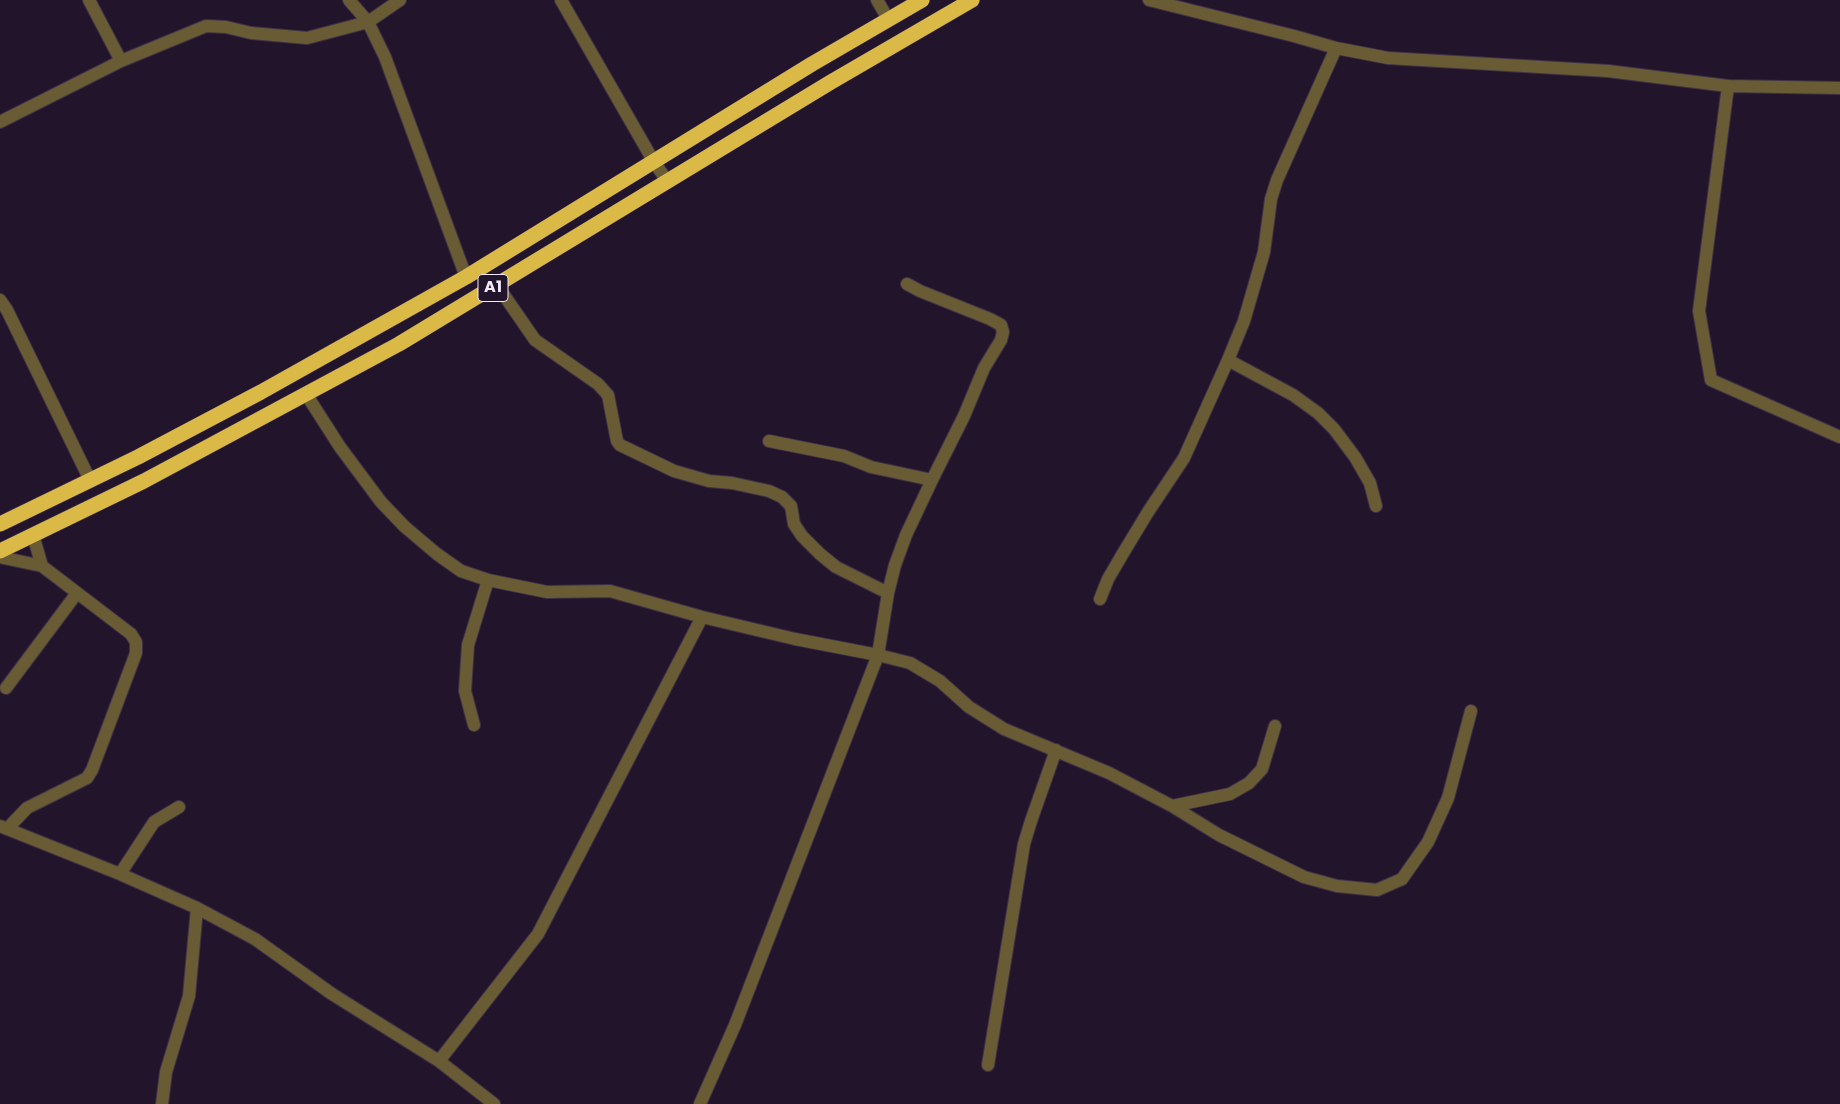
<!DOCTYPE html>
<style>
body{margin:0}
canvas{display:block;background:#22142a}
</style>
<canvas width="1840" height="1104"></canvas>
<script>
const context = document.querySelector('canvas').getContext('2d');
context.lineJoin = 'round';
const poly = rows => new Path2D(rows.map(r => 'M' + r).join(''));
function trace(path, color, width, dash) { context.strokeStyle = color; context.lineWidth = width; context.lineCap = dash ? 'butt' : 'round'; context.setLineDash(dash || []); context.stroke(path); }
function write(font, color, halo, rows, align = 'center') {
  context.font = font + ' Poppins,sans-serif'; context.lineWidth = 4.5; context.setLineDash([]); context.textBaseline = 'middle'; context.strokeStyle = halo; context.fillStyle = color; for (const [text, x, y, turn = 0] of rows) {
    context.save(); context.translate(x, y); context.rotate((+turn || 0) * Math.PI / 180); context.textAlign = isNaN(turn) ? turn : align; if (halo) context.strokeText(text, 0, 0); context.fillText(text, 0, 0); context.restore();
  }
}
const minor = poly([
 [89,0,121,61],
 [349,0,368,22,385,57,466,277],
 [561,0,654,162,668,182],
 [877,0,888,19],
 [1149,0,1294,36,1336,48,1388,58,1608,71,1728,86,1840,88],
 [1728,86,1699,311,1711,380,1840,437],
 [0,122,121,61,206,26,226,27,251,33,307,38,368,22,400,0],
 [497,285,535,340,598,384,608,395,617,441,620,445,674,471,709,481,732,483,769,491,782,497,791,506,794,524,802,536,820,554,836,567,888,593],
 [0,300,7,310,90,480],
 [1228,360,1293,395,1318,413,1334,429,1355,457,1370,483,1376,506],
 [306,394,340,447,381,502,405,527,437,554,461,571,488,580,547,592,610,591,702,617,795,639,878,655,910,663,940,681,969,707,1004,729,1109,773,1172,806,1219,835,1304,877,1337,886,1377,890,1402,879,1428,842,1448,798,1471,711],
 [769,441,844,456,871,467,932,480],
 [33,535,42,566],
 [0,557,42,566,131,634,136,642,136,653,92,770,87,778,27,808,7,829],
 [1100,599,1108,579,1122,555,1148,512,1184,458,1228,360,1244,321,1264,252,1271,199,1277,180,1336,48],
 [6,688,77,593],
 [474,725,465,691,468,645,488,580],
 [1172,806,1230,794,1249,783,1262,769,1275,726],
 [0,826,120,874,197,908,255,939,332,994,439,1061,494,1104],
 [120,874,154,822,179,807],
 [439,1061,538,934,702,617],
 [988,1065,1024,844,1031,821,1056,750],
 [162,1104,166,1072,189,996,197,908],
 [700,1104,735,1025,878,655,888,593,895,565,906,535,932,480,964,416,984,368,1001,340,1003,332,1001,325,990,319,920,291,907,284]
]);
const highway = poly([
 [0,524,138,457,261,392,466,277,812,64,922,0],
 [0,551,144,481,399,344,831,82,972,0]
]);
const shields = [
 [493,288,30]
];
const shieldNames = [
 ["A1",493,288]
];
trace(minor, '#3f3247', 14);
trace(highway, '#3f3247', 16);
trace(minor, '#695c34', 12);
trace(highway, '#dbb947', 15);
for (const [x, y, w] of shields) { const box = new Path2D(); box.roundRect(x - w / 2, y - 13.5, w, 27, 4); context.fillStyle = '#22142a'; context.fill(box); trace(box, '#f2e8f7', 1); }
write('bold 16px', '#f2e8f7', null, shieldNames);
</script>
